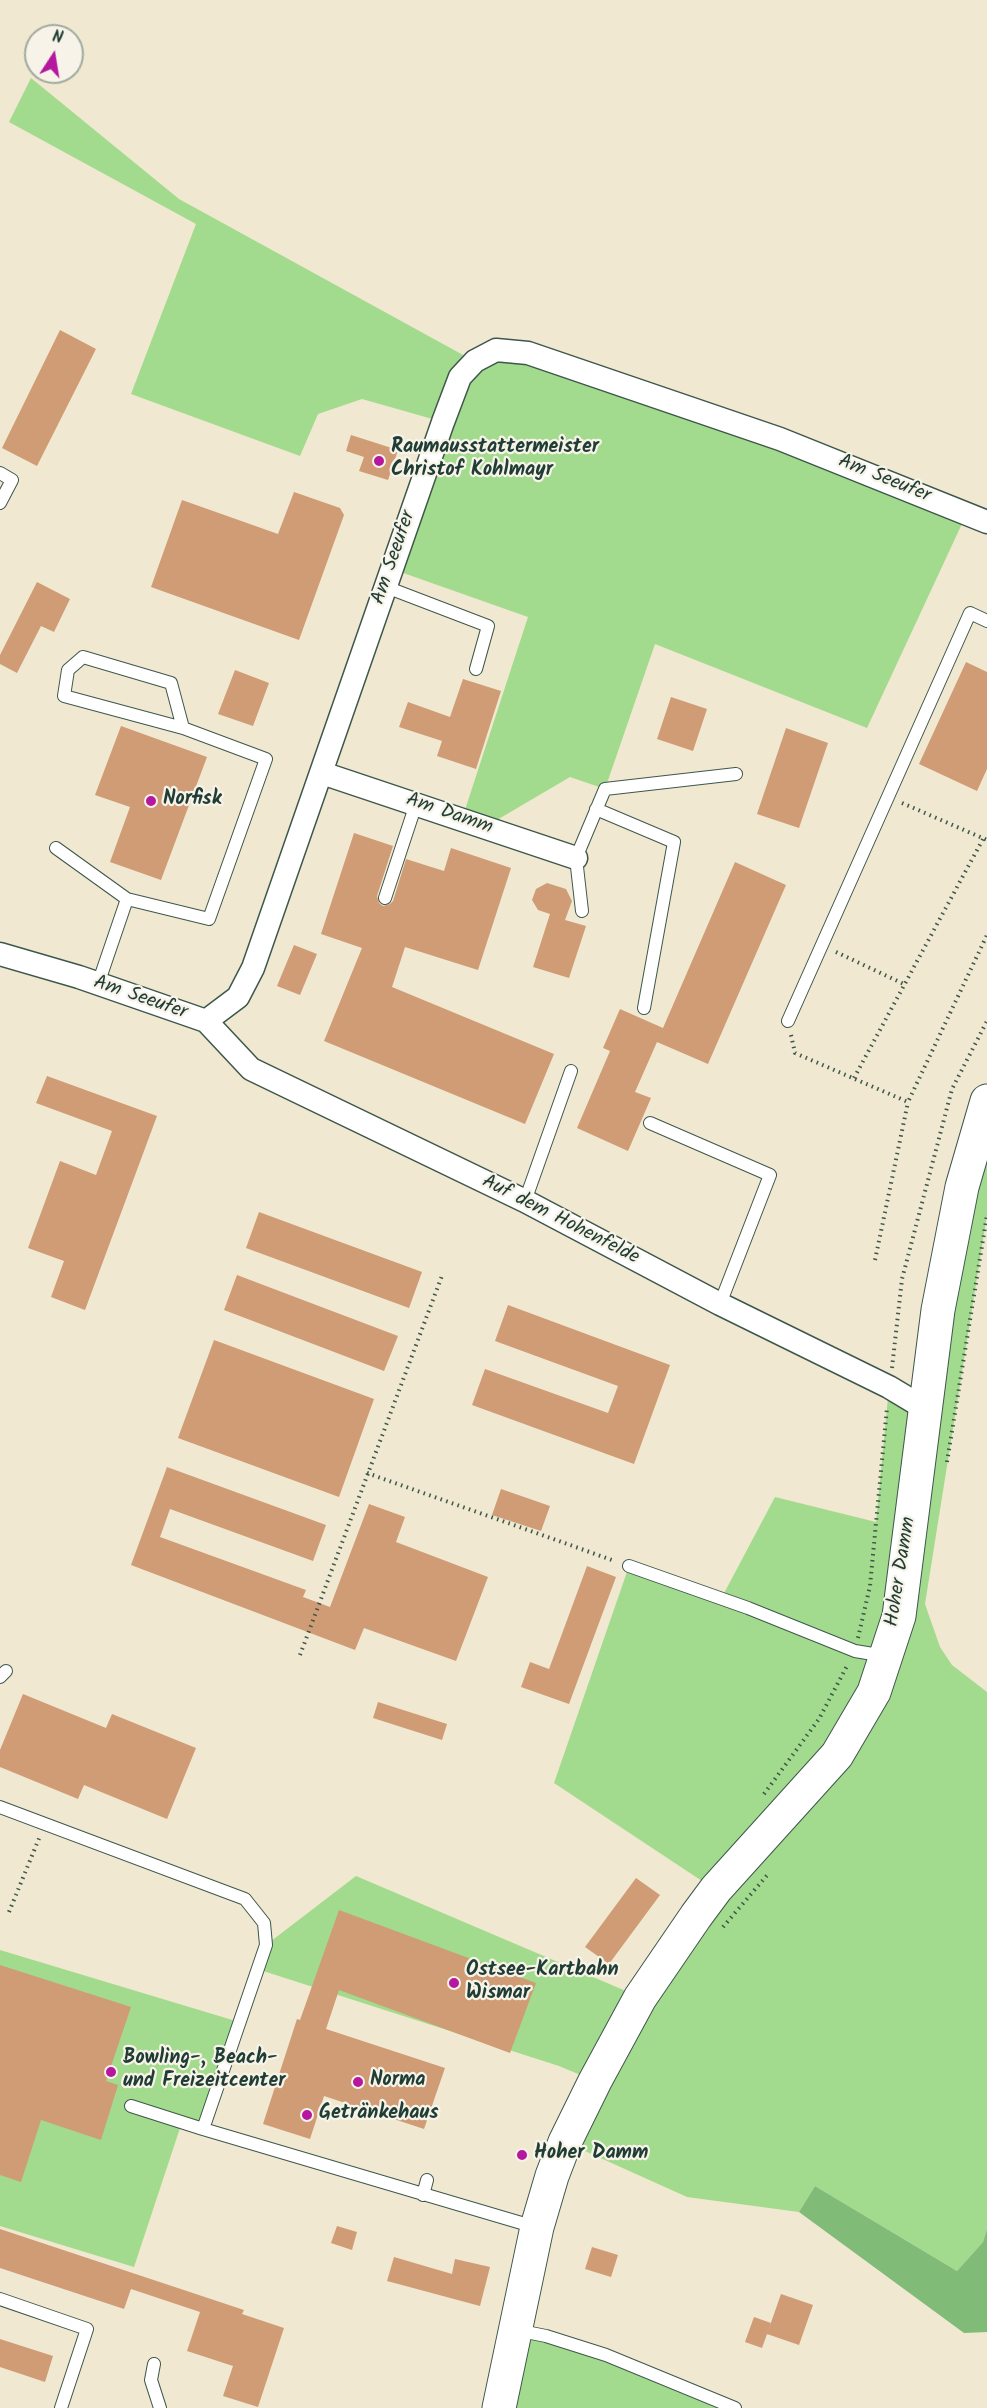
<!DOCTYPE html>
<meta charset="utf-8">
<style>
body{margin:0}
#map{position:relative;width:987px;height:2408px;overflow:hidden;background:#f0e8d0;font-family:Kalam,sans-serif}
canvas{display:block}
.north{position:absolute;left:24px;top:24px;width:60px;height:60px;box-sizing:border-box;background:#f7f3e8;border:2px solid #a1aaa0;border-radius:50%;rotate:12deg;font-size:16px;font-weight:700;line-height:24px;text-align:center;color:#1f3d34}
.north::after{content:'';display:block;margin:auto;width:21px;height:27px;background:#b5179e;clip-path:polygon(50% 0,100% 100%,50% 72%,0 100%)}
</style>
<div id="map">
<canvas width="987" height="2408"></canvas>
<div class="north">N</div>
</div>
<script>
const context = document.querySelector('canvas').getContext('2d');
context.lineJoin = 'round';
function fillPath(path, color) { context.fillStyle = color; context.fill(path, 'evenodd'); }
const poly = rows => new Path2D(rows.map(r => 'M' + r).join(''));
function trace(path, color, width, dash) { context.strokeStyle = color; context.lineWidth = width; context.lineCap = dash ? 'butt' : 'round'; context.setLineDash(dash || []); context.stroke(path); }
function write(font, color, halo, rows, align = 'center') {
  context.font = font + ' Kalam,sans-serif'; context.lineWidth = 4.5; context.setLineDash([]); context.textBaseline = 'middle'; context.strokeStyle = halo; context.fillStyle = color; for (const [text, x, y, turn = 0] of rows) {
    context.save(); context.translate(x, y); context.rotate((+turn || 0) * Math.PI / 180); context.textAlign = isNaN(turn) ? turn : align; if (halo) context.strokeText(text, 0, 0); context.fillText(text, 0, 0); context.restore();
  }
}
const green = poly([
 [31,78,179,199,474,361,496,350,967,513,867,728,655,644,605,789,570,777,485,827,462,819,528,617,392,569,443,422,362,399,318,414,300,456,131,394,196,224,9,122],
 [987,1101,987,1215,925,1604,940,1647,952,1665,987,1692,987,2229,983,2242,957,2271,815,2186,799,2212,687,2197,565,2142,595,2081,559,2066,257,1969,266,1945,356,1876,640,1997,702,1881,554,1783,629,1566,721,1599,775,1497,876,1522,889,1387,924,1408],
 [0,1950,239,2022,203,2129,182,2122,134,2267,0,2226],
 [514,2330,546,2336,735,2408,499,2408]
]);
const forest = poly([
 [815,2186,957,2271,983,2242,987,2229,987,2332,964,2333,799,2212]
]);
const building = poly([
 [60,330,96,349,37,466,2,448],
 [351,435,398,450,388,480,359,471,364,457,346,451],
 [294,492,340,508,344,515,299,640,151,587,182,500,278,534],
 [37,582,70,599,54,632,41,626,17,673,0,664,0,655],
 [966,662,987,672,987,769,977,791,919,764],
 [235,670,269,683,253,726,218,714],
 [463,679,501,691,476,769,437,756,442,741,399,727,408,702,450,717],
 [671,697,707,709,693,751,657,739],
 [121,726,207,757,161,880,110,862,130,807,95,795],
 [786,728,828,743,799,828,757,814],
 [354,833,393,846,377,896,379,903,383,906,390,904,393,901,406,859,444,871,451,848,511,868,478,970,405,947,392,987,554,1054,525,1124,324,1041,362,948,321,934],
 [735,862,786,885,708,1064,657,1042,635,1092,651,1098,628,1151,577,1128,610,1051,603,1048,620,1009,663,1028],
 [547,883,566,889,572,901,565,920,586,926,569,978,533,967,550,914,538,910,532,900,536,889],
 [294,945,317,954,300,995,277,986],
 [47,1076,157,1116,85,1310,51,1297,64,1261,28,1248,60,1161,96,1175,112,1131,36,1103],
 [259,1212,422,1272,409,1308,246,1248],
 [237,1275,398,1336,384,1371,224,1310],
 [508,1305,670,1365,634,1464,472,1405,485,1369,608,1413,618,1386,495,1341],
 [214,1340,374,1399,339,1497,178,1438],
 [167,1467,326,1525,313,1561,170,1509,160,1537,306,1590,303,1597,330,1607,369,1504,405,1517,396,1542,488,1577,456,1661,364,1628,355,1650,131,1565],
 [501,1489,550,1506,541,1531,492,1515],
 [587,1566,616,1577,569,1704,521,1687,530,1662,549,1669],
 [23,1694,106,1728,112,1714,196,1748,167,1819,84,1785,78,1799,0,1767,0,1750],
 [378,1702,447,1724,442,1740,373,1718],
 [636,1878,660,1895,609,1964,585,1947],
 [339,1910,536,1983,510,2053,339,1990,326,2029,445,2068,424,2129,324,2096,310,2139,263,2124,297,2019,300,2020],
 [0,1965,131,2007,106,2081,118,2085,101,2140,41,2120,21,2182,0,2175],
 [337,2226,357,2232,352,2250,331,2243],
 [0,2229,244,2310,242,2314,284,2328,258,2407,223,2396,233,2366,187,2351,200,2312,131,2289,124,2309,0,2268],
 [592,2247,618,2255,611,2277,585,2269],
 [394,2257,452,2274,455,2259,490,2267,480,2306,387,2281],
 [781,2294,813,2305,799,2345,767,2334],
 [754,2317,771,2323,762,2348,745,2342],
 [0,2339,53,2356,45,2382,0,2367]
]);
const path = poly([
 [902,803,987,840],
 [836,952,906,985],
 [791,1035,795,1053,908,1102,987,935],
 [854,1078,983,839],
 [875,1260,908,1102],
 [892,1368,902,1279,952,1089,987,1021],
 [947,1462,987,1215],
 [367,1473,615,1561],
 [858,1638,870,1586,887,1408],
 [300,1655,443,1273],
 [764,1794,819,1719,848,1664],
 [9,1912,40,1836],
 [723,1927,769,1873]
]);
const lane = poly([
 [0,473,12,480,0,503],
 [386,587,488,626,476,669],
 [83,657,171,683,183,728,64,696,68,670,83,657],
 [596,809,674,842,644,1008],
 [56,848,127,899],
 [385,898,416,804],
 [582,911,576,858,605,789,736,774],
 [98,984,127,899,209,919,266,759,183,728],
 [788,1021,970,613,987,621],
 [650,1123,770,1175,720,1304],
 [525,1201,571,1071],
 [629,1566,748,1608,855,1651,885,1656],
 [0,1677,6,1671],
 [0,1807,245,1899,264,1923,266,1945,203,2129,535,2227],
 [131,2106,203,2129],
 [423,2195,427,2180],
 [0,2299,87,2329,61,2408],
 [516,2330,546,2336,606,2355,735,2408],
 [154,2364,151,2380,160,2408]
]);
const street = poly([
 [322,773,576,858],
 [0,954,79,977,206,1021,251,1069,525,1201,720,1304,889,1387,924,1408],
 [206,1021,238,997,253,968,443,422,460,377,475,361,496,350,528,353,780,439,987,522]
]);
const secondary = poly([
 [499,2408,537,2227,552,2176,565,2142,595,2081,640,1998,696,1916,716,1889,837,1755,874,1692,899,1616,938,1310,962,1187,987,1101]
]);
const markers = [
 [379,461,6,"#b5179e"],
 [151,801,6,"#b5179e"],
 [454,1983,6,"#b5179e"],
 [111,2072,6,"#b5179e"],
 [358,2082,6,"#b5179e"],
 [307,2115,6,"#b5179e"],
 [522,2155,6,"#b5179e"]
];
const poiNames = [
 ["Raumausstattermeister",391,449],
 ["Christof Kohlmayr",391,472],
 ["Norfisk",163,801],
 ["Ostsee-Kartbahn",466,1972],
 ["Wismar",466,1995],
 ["Bowling-, Beach-",123,2060],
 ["und Freizeitcenter",123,2083],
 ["Norma",370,2082],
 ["Getränkehaus",319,2115],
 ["Hoher Damm",534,2155]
];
const streetNames = [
 ["Am Seeufer",884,480,22],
 ["Am Seeufer",395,558,-71],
 ["Am Damm",449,815,19],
 ["Am Seeufer",140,999,19],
 ["Auf dem Hohenfelde",560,1221,27],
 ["Hoher Damm",902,1572,-81]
];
fillPath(green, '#a2db8d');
fillPath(forest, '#81bb78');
fillPath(building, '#cf9c75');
trace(lane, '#3e574b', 14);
trace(street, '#3e574b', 25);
trace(secondary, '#3e574b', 35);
trace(path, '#3e574b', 4, [1.5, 4.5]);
trace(lane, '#fff', 12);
trace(street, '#fff', 22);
trace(secondary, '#fff', 33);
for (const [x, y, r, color] of markers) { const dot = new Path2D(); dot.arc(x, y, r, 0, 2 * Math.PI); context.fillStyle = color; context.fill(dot); trace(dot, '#f7f3e8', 2); }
write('bold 20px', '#1f3d34', '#f7f3e8', poiNames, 'left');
write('20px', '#1f3d34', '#f7f3e8', streetNames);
</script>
